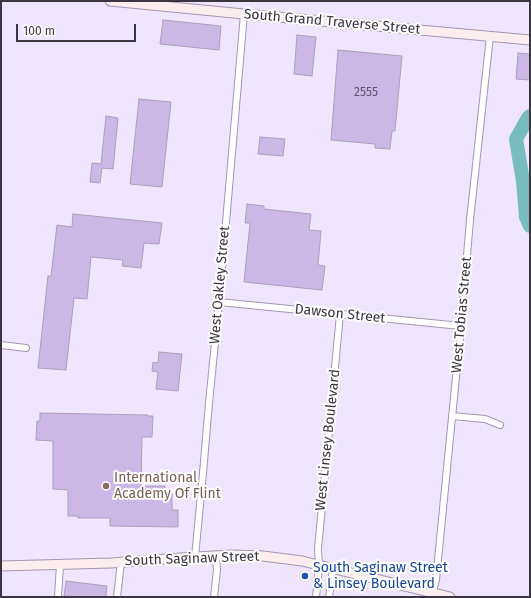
<!DOCTYPE html>
<style>
body{margin:0}
#map{position:relative;width:531px;height:598px;overflow:hidden;background:#f0e5ff;font-family:"Fira Sans",sans-serif}
canvas{display:block}
.frame{position:absolute;inset:0;border:2px solid #3a3541;pointer-events:none}
.scale{position:absolute;left:16px;top:24px;width:120px;height:18px;box-sizing:border-box;border:2px solid #3a3541;border-top:0;padding-left:5px;font-size:12px;line-height:14px;white-space:nowrap;color:#3a3541;-webkit-text-stroke:3px #fff;paint-order:stroke}
</style>
<div id="map">
<canvas width="531" height="598"></canvas>
<div class="frame"></div>
<div class="scale">100 m</div>
</div>
<script>
const context = document.querySelector('canvas').getContext('2d');
context.lineJoin = 'round';
const poly = rows => new Path2D(rows.map(r => 'M' + r).join(''));
function trace(path, color, width, dash) { context.strokeStyle = color; context.lineWidth = width; context.lineCap = dash ? 'butt' : 'round'; context.setLineDash(dash || []); context.stroke(path); }
function fillPath(path, color) { context.fillStyle = color; context.fill(path, 'evenodd'); }
function write(font, color, halo, rows, align = 'center') {
  context.font = font + ' "Fira Sans",sans-serif'; context.lineWidth = 4; context.setLineDash([]); context.textBaseline = 'middle'; context.strokeStyle = halo; context.fillStyle = color; for (const [text, x, y, turn = 0] of rows) {
    context.save(); context.translate(x, y); context.rotate((+turn || 0) * Math.PI / 180); context.textAlign = isNaN(turn) ? turn : align; if (halo) context.strokeText(text, 0, 0); context.fillText(text, 0, 0); context.restore();
  }
}
const river = poly([
 [530,116,528,118,516,139,523,181,526,217,530,226]
]);
const building = poly([
 [163,20,221,26,219,50,160,44,163,20],
 [297,35,316,37,312,76,294,74,297,35],
 [338,50,402,56,395,131,392,131,390,149,375,148,375,144,331,140,338,50],
 [518,53,530,54,530,80,516,79,518,53],
 [139,99,171,102,162,187,130,184,139,99],
 [106,116,118,118,113,169,102,168,100,183,90,182,92,163,101,164,106,116],
 [260,137,285,139,283,156,258,154,260,137],
 [247,204,264,206,264,209,311,214,309,230,321,231,318,265,325,266,322,290,244,282,250,223,245,223,247,204],
 [73,214,162,223,159,244,144,243,141,268,122,266,123,260,91,257,87,299,74,298,66,370,38,368,48,276,51,276,57,225,72,227,73,214],
 [159,352,182,354,178,391,156,389,158,372,152,371,153,362,158,363,159,352],
 [40,413,148,415,148,416,153,416,152,437,142,437,141,486,165,486,165,493,172,493,172,510,178,510,178,527,110,526,110,518,78,518,78,516,68,516,68,490,53,489,53,441,36,440,37,421,40,421,40,413],
 [66,581,107,586,106,597,64,597,66,581]
]);
const street = poly([
 [219,302,461,326],
 [1,345,26,348],
 [452,416,485,419,500,425],
 [195,557,203,473,209,403,220,292,244,14],
 [432,595,436,580,461,326,470,220,490,36],
 [58,597,60,565],
 [117,597,121,562],
 [214,597,217,570,216,556],
 [316,597,319,566,318,549,340,314],
 [329,597,333,569]
]);
const secondary = poly([
 [110,1,244,14,530,40],
 [1,566,111,563,195,557,232,555,263,556,302,561,450,597]
]);
const markers = [
 [106,486,4,"#8d6e63"],
 [305,576,4,"#1a4fb4"]
];
const numberNames = [
 ["2555",366,93]
];
const streetNames = [
 ["South Grand Traverse Street",332,22,5],
 ["West Oakley Street",220,285,-85],
 ["Dawson Street",340,314,6],
 ["West Tobias Street",462,315,-85],
 ["West Linsey Boulevard",328,440,-84],
 ["South Saginaw Street",192,559,-2]
];
const educationNames = [
 ["International",114,478],
 ["Academy Of Flint",114,494]
];
const transitNames = [
 ["South Saginaw Street",313,568],
 ["& Linsey Boulevard",313,584]
];
trace(river, '#79bcbc', 14);
fillPath(building, '#ccb8e7');
trace(building, '#ab9ebc', 1);
trace(street, '#a396b3', 8);
trace(secondary, '#a396b3', 11);
trace(street, '#fff', 6);
trace(secondary, '#fcedee', 9);
for (const [x, y, r, color] of markers) { const dot = new Path2D(); dot.arc(x, y, r, 0, 2 * Math.PI); context.fillStyle = color; context.fill(dot); trace(dot, '#fff', 1.5); }
write('12px', '#5e566a', null, numberNames);
write('14px', '#3a3541', '#fff', streetNames);
write('14px', '#785e54', '#fff', educationNames, 'left');
write('14px', '#164399', '#fff', transitNames, 'left');
</script>
